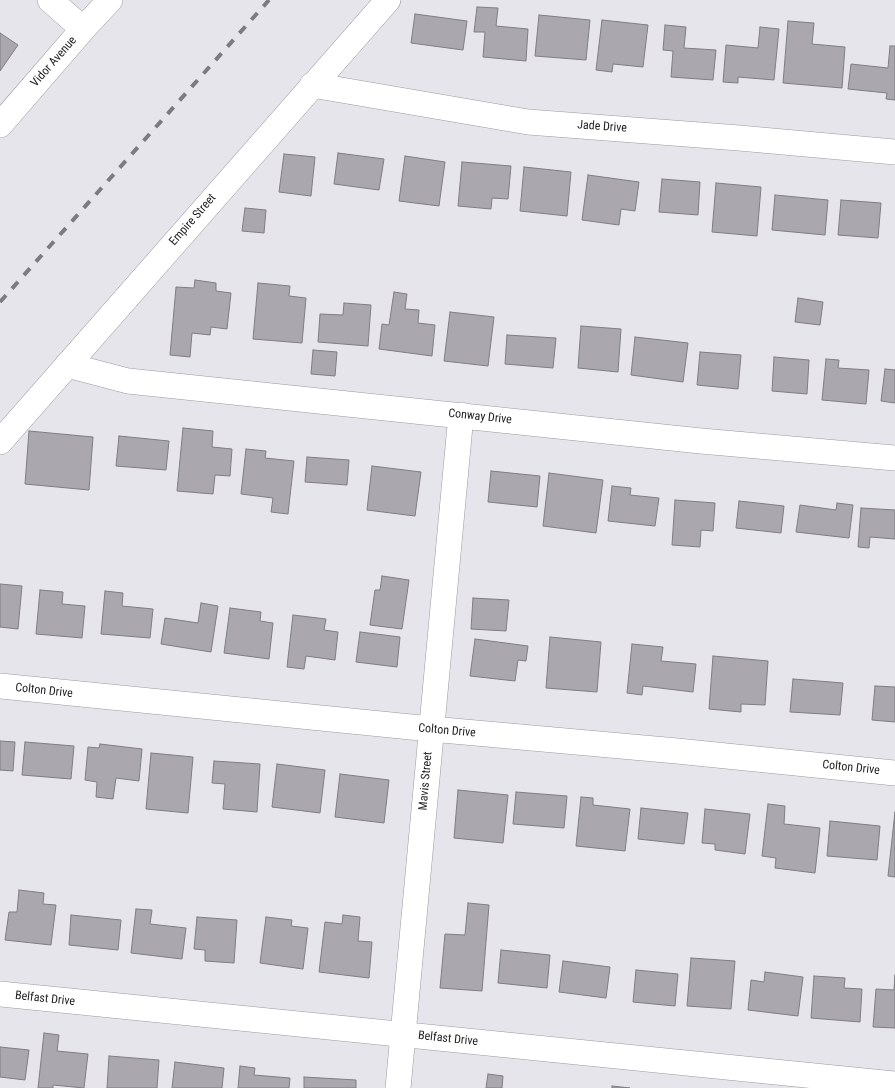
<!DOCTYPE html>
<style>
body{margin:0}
canvas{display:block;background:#e7e5ec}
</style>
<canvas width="895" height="1088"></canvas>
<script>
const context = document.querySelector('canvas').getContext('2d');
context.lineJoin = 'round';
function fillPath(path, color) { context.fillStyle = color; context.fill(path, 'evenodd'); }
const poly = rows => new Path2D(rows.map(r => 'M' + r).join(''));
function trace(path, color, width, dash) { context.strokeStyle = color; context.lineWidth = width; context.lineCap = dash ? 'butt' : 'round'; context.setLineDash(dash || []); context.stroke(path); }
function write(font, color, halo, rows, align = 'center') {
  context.font = font + ' "Roboto Condensed",sans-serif'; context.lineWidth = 4; context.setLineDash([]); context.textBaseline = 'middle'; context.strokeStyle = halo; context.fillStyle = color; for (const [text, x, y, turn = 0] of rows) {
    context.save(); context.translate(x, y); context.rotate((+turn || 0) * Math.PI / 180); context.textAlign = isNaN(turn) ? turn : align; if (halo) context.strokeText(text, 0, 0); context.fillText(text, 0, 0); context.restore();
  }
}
const building = poly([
 [477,7,498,8,496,26,528,29,526,61,483,57,485,32,474,32,477,7],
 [415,14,467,21,463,50,411,43,415,14],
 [539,15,590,20,586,60,535,56,539,15],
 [602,20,648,25,643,67,613,64,612,72,596,70,602,20],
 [788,21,814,23,812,44,845,47,842,88,783,83,788,21],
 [665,25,686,27,684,48,716,50,713,80,671,77,673,51,663,50,665,25],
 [760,27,779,29,774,80,738,77,738,83,723,82,726,45,758,48,760,27],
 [0,33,18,45,0,71,0,33],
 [890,46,895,46,895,100,886,99,887,93,848,89,851,64,888,68,890,46],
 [338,153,384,159,379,190,334,184,338,153],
 [284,154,315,157,311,196,279,192,284,154],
 [405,156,445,162,439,206,399,201,405,156],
 [462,162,511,166,508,199,492,198,491,209,458,206,462,162],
 [524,167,571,172,567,216,520,211,524,167],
 [588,175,639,182,635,211,621,209,619,225,582,220,588,175],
 [662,179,700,182,698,215,659,212,662,179],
 [716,183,761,187,757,236,712,232,716,183],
 [775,195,828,200,825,235,772,230,775,195],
 [841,200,881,203,878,238,838,235,841,200],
 [245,208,266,210,264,233,242,231,245,208],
 [195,280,216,283,216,291,231,293,227,329,211,327,210,335,192,333,190,357,170,355,176,287,194,288,195,280],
 [258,283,290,286,289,296,306,298,302,343,253,339,258,283],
 [394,292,407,294,405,309,419,310,418,323,435,325,432,356,379,349,382,324,389,325,394,292],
 [798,298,823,302,820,325,795,322,798,298],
 [344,303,371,305,368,346,318,342,320,314,343,315,344,303],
 [450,312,494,317,488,366,444,361,450,312],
 [581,326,621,329,618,372,578,368,581,326],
 [507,335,556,338,553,368,505,364,507,335],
 [635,337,688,343,683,382,631,375,635,337],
 [313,350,337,352,335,376,311,374,313,350],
 [700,352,741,355,738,389,697,385,700,352],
 [774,357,809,360,807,394,772,391,774,357],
 [826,359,839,360,838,368,869,370,866,404,822,400,826,359],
 [885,369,895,370,895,403,881,401,885,369],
 [183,428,213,431,212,447,232,449,230,476,215,475,213,494,177,491,183,428],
 [29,431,93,437,89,490,25,484,29,431],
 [119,436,169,441,166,470,116,466,119,436],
 [246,449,266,451,265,458,294,461,288,514,271,512,273,498,241,494,246,449],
 [307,457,349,460,347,485,305,482,307,457],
 [372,466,421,472,415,516,367,510,372,466],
 [491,471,540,476,537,507,488,502,491,471],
 [549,473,603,480,596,533,543,526,549,473],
 [612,486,631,488,630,495,659,498,655,526,608,521,612,486],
 [675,500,715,503,713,531,701,530,700,547,672,545,675,500],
 [739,501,784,506,781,533,736,528,739,501],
 [837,503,853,505,849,538,796,532,800,505,836,510,837,503],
 [861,508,895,510,895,539,870,537,869,548,858,547,861,508],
 [382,576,409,580,402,629,370,625,375,590,380,590,382,576],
 [0,584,22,586,18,629,0,627,0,584],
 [40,590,63,592,62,604,85,606,82,638,36,634,40,590],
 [105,591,123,593,122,606,153,609,150,638,101,634,105,591],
 [473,598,509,600,506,631,471,629,473,598],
 [201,603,218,606,211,652,161,644,165,618,198,623,201,603],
 [230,608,261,612,260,621,273,623,269,659,224,653,230,608],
 [293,615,326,619,324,630,338,632,335,660,306,656,304,669,287,667,293,615],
 [360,632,400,637,397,667,356,662,360,632],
 [550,637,601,642,597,692,546,688,550,637],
 [475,639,528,646,526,661,518,660,515,681,470,676,475,639],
 [632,644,663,647,661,661,696,664,693,692,643,686,642,695,627,693,632,644],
 [713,656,768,661,765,705,741,704,741,712,709,709,713,656],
 [793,679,843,683,840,715,790,712,793,679],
 [875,686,895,687,895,722,872,720,875,686],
 [0,741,15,742,13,771,0,770,0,741],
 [25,742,74,746,71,779,22,775,25,742],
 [100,744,142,749,139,781,116,778,113,799,96,797,97,782,85,780,88,747,99,748,100,744],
 [151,753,193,757,188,813,146,809,151,753],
 [214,761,260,764,257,812,223,809,225,784,212,783,214,761],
 [277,764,325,770,320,813,272,807,277,764],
 [340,774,389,780,384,823,335,817,340,774],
 [458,790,508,795,503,843,454,838,458,790],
 [516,792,567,796,564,828,513,824,516,792],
 [581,797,593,798,593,805,630,809,625,851,576,846,581,797],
 [768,804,785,806,784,824,820,828,815,873,775,868,776,858,762,856,768,804],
 [641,808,688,813,684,844,638,839,641,808],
 [705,809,750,814,745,854,715,850,715,844,702,843,705,809],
 [895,812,895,877,888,876,895,812],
 [830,821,880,826,877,860,827,856,830,821],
 [19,890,44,893,43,904,56,905,51,945,5,940,9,912,17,912,19,890],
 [468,903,489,905,482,991,440,988,445,934,465,935,468,903],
 [136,909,152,910,150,924,186,928,182,959,131,953,136,909],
 [71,915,121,920,118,950,69,945,71,915],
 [343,915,360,917,358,941,372,942,369,978,319,972,325,922,342,924,343,915],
 [197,917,237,920,234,963,205,961,205,950,194,949,197,917],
 [266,917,292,920,291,926,308,928,303,969,260,963,266,917],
 [501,950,550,955,547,988,498,983,501,950],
 [691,958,735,961,731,1009,687,1006,691,958],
 [563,961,610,967,606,998,559,992,563,961],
 [636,970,678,974,675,1006,633,1002,636,970],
 [765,972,803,977,798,1016,748,1010,751,980,764,982,765,972],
 [895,975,895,1028,873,1027,876,989,894,990,895,975],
 [814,976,845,978,844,988,862,989,860,1022,811,1018,814,976],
 [44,1033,59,1035,57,1051,88,1054,84,1088,53,1085,53,1088,38,1088,44,1033],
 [0,1047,29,1050,25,1080,0,1077,0,1047],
 [109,1056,159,1060,157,1088,107,1088,109,1056],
 [175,1062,224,1068,222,1088,172,1088,175,1062],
 [240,1066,255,1068,254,1075,290,1078,289,1088,238,1088,240,1066],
 [488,1074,503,1076,502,1088,486,1088,488,1074],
 [304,1077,356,1080,356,1088,304,1088,304,1077],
 [612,1086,630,1088,612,1088,612,1086]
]);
const minor = poly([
 [50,0,83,29],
 [312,85,528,122,739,138,895,152],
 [0,125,83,29,110,0],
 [67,365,128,381,701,441,895,458],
 [0,442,388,0],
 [0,686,431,729,677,751,895,773],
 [0,994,895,1084],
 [398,1088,461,415]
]);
const rail = poly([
 [0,302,269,0]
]);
const streetNames = [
 ["Vidor Avenue",54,62,-49],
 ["Jade Drive",602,127,4],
 ["Empire Street",193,220,-49],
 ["Conway Drive",480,417,6],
 ["Colton Drive",44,691,6],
 ["Colton Drive",447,731,5],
 ["Colton Drive",851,768,6],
 ["Mavis Street",426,781,-85],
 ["Belfast Drive",45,999,6],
 ["Belfast Drive",448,1039,6]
];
fillPath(building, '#aaa7ae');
trace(building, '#7f7d84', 1);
trace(minor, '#9c99a0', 26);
trace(minor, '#fff', 25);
trace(rail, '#7d7b80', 4, [9, 9]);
write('12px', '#1e1d1f', '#fff', streetNames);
</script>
